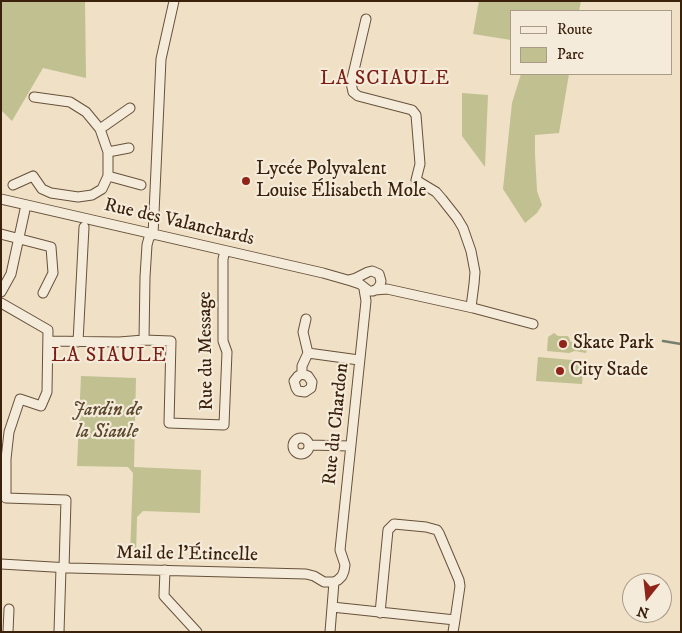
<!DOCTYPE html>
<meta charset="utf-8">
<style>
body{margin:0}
#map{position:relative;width:682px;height:633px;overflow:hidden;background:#efe0c6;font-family:"IM FELL DW Pica",serif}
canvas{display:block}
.frame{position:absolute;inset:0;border:2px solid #3a210c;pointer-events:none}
.legend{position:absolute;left:510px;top:10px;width:162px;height:65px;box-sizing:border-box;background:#f5ebda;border:1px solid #aa9a88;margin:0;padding:6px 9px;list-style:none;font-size:15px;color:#3a210c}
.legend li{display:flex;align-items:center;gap:10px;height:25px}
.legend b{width:25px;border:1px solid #aa9a88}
.north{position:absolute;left:622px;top:573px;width:50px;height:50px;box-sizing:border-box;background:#f5ebda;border:1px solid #aa9a88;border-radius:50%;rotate:196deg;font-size:14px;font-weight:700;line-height:20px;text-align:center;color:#3a210c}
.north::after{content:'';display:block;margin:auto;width:18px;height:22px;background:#8f2418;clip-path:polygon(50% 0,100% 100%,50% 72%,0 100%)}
</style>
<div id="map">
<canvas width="682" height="633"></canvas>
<div class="frame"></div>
<ul class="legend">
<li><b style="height:6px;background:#f5ebda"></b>Route</li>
<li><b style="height:14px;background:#c0c090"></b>Parc</li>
</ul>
<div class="north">N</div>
</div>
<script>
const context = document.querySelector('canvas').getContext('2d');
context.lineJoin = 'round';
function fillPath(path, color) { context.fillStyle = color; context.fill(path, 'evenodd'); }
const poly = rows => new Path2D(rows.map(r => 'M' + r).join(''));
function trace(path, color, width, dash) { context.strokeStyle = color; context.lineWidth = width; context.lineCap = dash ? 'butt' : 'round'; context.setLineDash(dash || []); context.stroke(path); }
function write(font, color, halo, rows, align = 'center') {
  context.font = font + ' "IM FELL DW Pica",serif'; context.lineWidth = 4.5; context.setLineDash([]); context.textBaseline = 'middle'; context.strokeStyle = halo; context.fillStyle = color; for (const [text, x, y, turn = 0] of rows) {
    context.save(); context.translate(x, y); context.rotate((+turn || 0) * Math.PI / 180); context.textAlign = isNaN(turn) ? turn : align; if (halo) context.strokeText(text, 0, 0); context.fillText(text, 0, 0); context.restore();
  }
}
const green = poly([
 [1,1,85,1,86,78,43,68,12,121,2,111,1,112],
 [479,1,581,1,579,11,511,11,511,40,473,34],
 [521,74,569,74,559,133,535,135,535,154,537,191,542,205,537,213,525,223,503,189,512,103],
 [462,93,488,95,485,167,462,136],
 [554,333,558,336,568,336,571,342,588,345,586,353,575,351,569,353,547,351,548,337],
 [538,357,584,361,582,384,536,381],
 [81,376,136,378,134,467,201,470,200,513,143,511,137,517,136,556,130,556,133,473,128,467,77,466]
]);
const stream = poly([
 [663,341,681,344]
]);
const minor = poly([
 [366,19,351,83,353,92,358,96,412,110,416,115,420,164,416,180,436,192,442,199,457,218,463,228,471,251,475,272,474,284,471,307],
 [100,129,130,108],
 [108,152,129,148],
 [108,176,141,185],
 [13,185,33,176,42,189,51,193,78,197,92,195,102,189,108,176,108,152,100,129,86,112,70,102,34,97],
 [1,199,323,273,351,281,360,284,369,291,373,291,377,289,380,285,381,281,379,274,372,271,368,272,356,278,349,280],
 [1,234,51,247,53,273,43,293],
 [153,235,161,59,174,1],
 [375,290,387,289,473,308,533,324],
 [1,292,11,274,26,205],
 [1,303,48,330,47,392,41,406,20,399,9,432,6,459,6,498,66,500,64,568],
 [306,319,303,332,308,353,359,360],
 [144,340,145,277,147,245,150,234],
 [48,341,119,342,144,340,171,341,169,423,224,425,227,352,223,341,223,259,225,251],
 [78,342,84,227],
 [302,374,308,376,312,382,311,388,305,392,298,391,296,388,294,381,298,376,302,374,302,366,308,353],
 '293 446a8 8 0 1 1 16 0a8 8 0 1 1-16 0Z',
 [309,445,350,446],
 [1,564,70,568,306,574,314,576,324,582,334,582,338,580,342,576,344,571,345,565,340,550,366,301,364,289],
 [165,570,164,596,197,632],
 [332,607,455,620,453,632],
 [380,613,388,530,394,524,426,527,437,530,439,533,459,580,460,586,455,620],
 [8,632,9,609],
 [59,632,61,568],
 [330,632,334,582]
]);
const markers = [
 [246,181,5,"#8f2418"],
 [563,344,5,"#8f2418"],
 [560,371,5,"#8f2418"]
];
const poiNames = [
 ["Lycée Polyvalent",256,170],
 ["Louise Élisabeth Mole",256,192],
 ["Skate Park",573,344],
 ["City Stade",570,371]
];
const streetNames = [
 ["Rue des Valanchards",179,223,13],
 ["Rue du Message",207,351,-91],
 ["Rue du Chardon",337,424,-84],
 ["Mail de l'Étincelle",187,555,1]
];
const parkNames = [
 ["Jardin de",107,411],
 ["la Siaule",107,433]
];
const neighbourhoodNames = [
 ["LA SCIAULE",385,80],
 ["LA SIAULE",109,357]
];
fillPath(green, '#c0c090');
trace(stream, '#747f6e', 2.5);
trace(minor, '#67513a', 11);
trace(minor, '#f5ebda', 9);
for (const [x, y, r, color] of markers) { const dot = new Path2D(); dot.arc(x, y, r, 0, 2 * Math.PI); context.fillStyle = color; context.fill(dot); trace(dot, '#f5ebda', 2); }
write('19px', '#3a210c', '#f5ebda', poiNames, 'left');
write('19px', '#3a210c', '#f5ebda', streetNames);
write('italic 19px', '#5c492d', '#f5ebda', parkNames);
context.letterSpacing = '1px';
write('20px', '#7a1f14', '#f5ebda', neighbourhoodNames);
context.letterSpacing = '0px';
</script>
